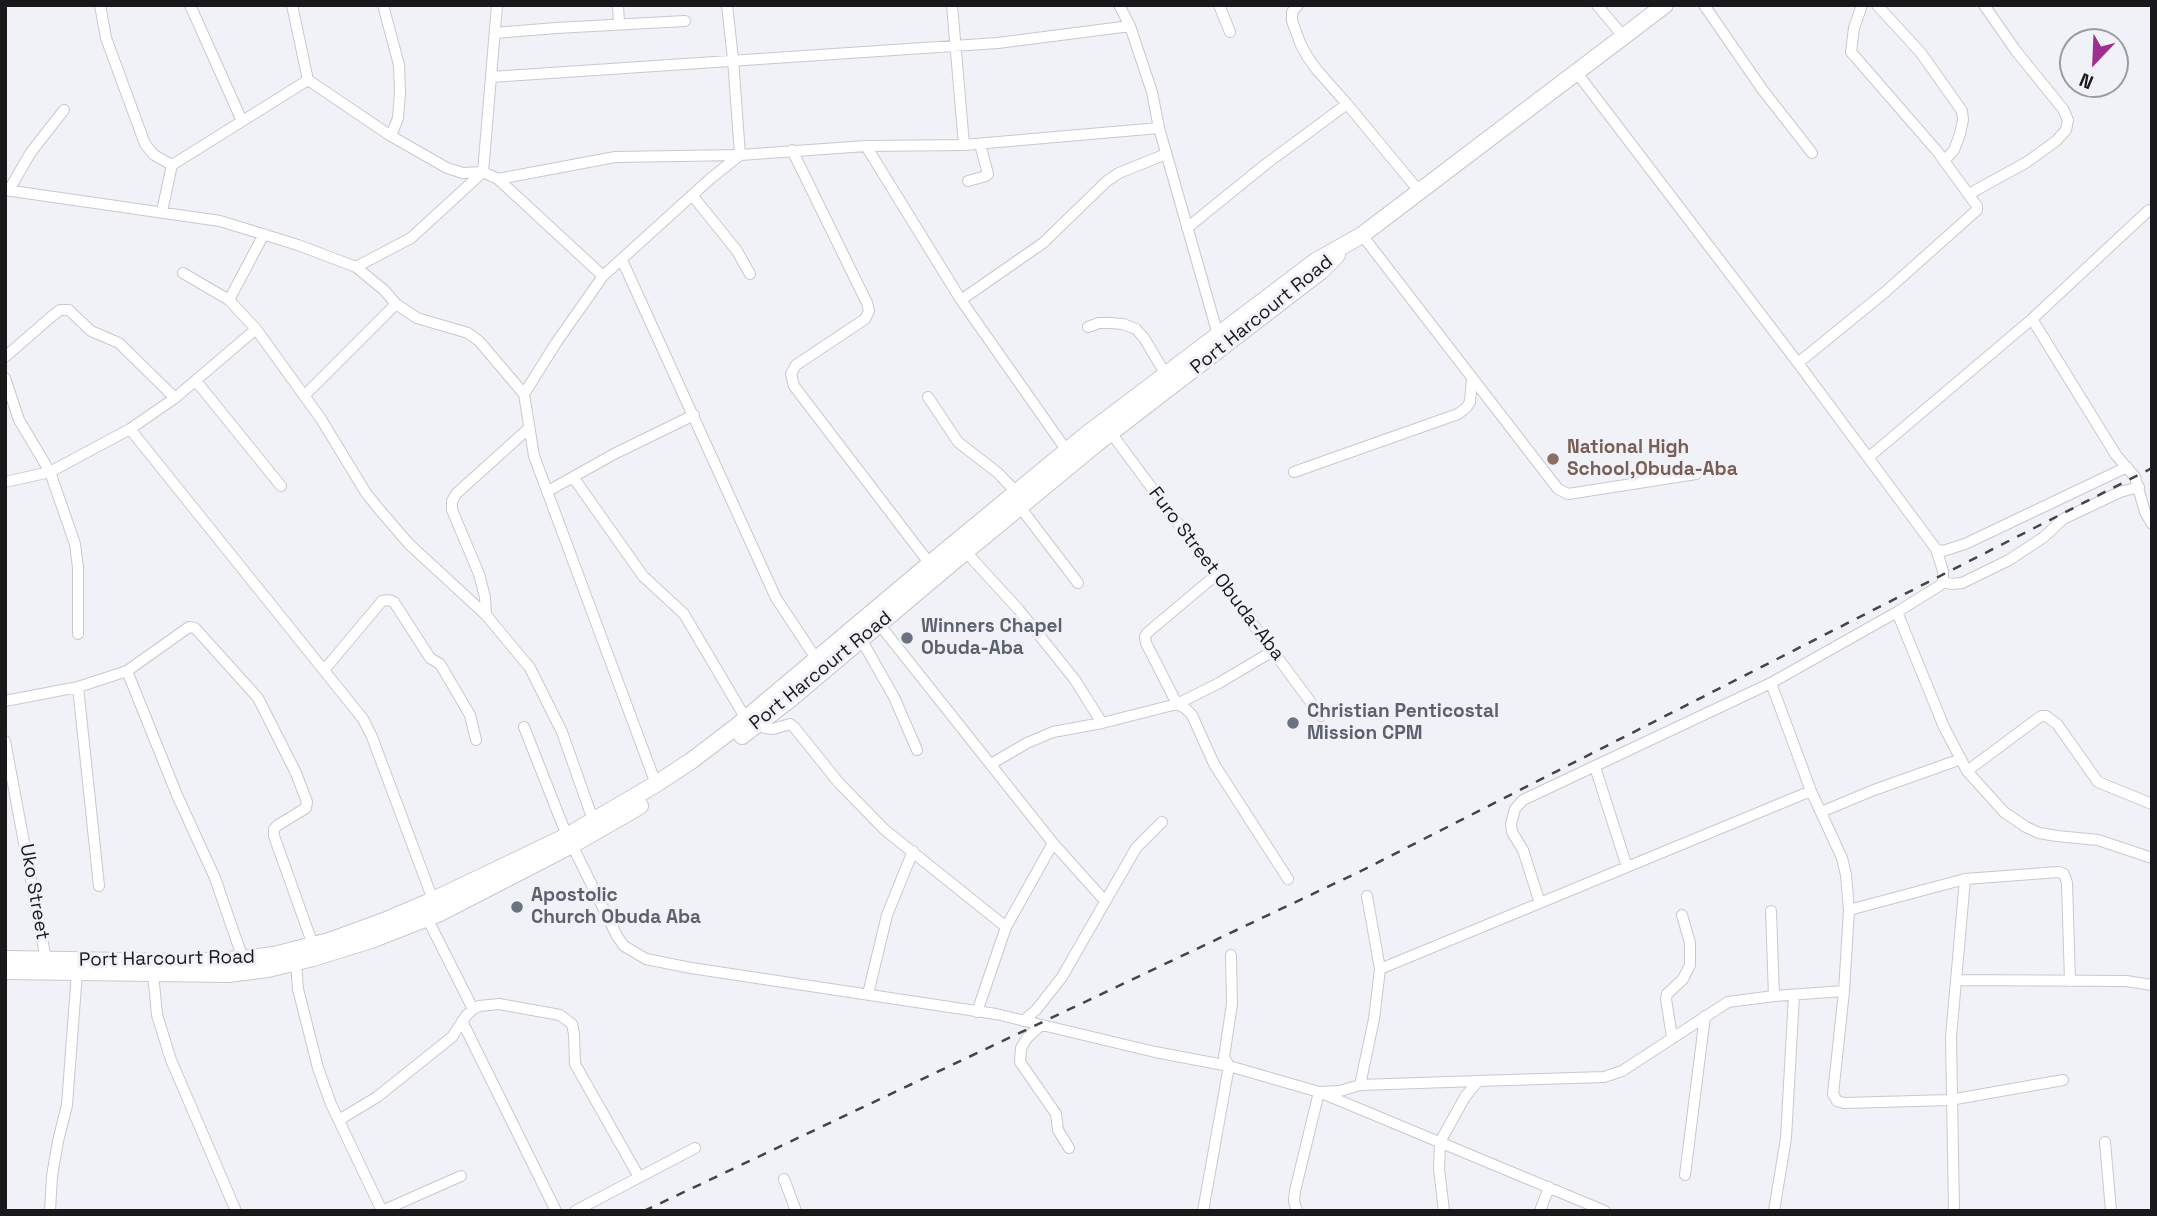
<!DOCTYPE html>
<style>
body{margin:0}
#map{position:relative;width:2157px;height:1216px;overflow:hidden;background:#f1f2f8;font-family:"Space Grotesk",sans-serif}
canvas{display:block}
.frame{position:absolute;inset:0;border:7px solid #19191b;pointer-events:none}
.north{position:absolute;left:2059px;top:28px;width:70px;height:70px;box-sizing:border-box;background:#f1f2f8;border:2px solid #9b9ba0;border-radius:50%;rotate:203deg;font-size:19px;font-weight:700;line-height:28px;text-align:center;color:#19191b}
.north::after{content:'';display:block;margin:auto;width:24px;height:32px;background:#9e2f8e;clip-path:polygon(50% 0,100% 100%,50% 72%,0 100%)}
</style>
<div id="map">
<canvas width="2157" height="1216"></canvas>
<div class="frame"></div>
<div class="north">N</div>
</div>
<script>
const context = document.querySelector('canvas').getContext('2d');
context.lineJoin = 'round';
const poly = rows => new Path2D(rows.map(r => 'M' + r).join(''));
function trace(path, color, width, dash) { context.strokeStyle = color; context.lineWidth = width; context.lineCap = dash ? 'butt' : 'round'; context.setLineDash(dash || []); context.stroke(path); }
function write(font, color, halo, rows, align = 'center') {
  context.font = font + ' "Space Grotesk",sans-serif'; context.lineWidth = 6; context.setLineDash([]); context.textBaseline = 'middle'; context.strokeStyle = halo; context.fillStyle = color; for (const [text, x, y, turn = 0] of rows) {
    context.save(); context.translate(x, y); context.rotate((+turn || 0) * Math.PI / 180); context.textAlign = isNaN(turn) ? turn : align; if (halo) context.strokeText(text, 0, 0); context.fillText(text, 0, 0); context.restore();
  }
}
const minor = poly([
 [100,5,106,38,145,144,154,155,172,165],
 [190,5,242,121],
 [292,5,308,80,391,136,447,168,463,173,483,172,498,179,603,276],
 [383,5,399,65,400,93,398,118,391,136],
 [618,5,619,24],
 [952,5,964,145],
 [1119,5,1130,26,1152,92,1159,128,1218,335],
 [1219,5,1230,32],
 [1298,5,1292,12,1292,21,1301,45,1307,56,1317,70,1347,104,1419,191],
 [1597,5,1623,36],
 [1704,5,1762,89,1812,153],
 [1877,5,1921,53,1962,111,1963,120,1960,134,1954,150,1944,161],
 [495,33,556,28,685,21],
 [1577,73,1798,363,1936,549,1943,571,1943,582,1939,586,1897,612,1944,727,1967,771,2004,812,2026,827,2039,833,2057,836,2098,840,2152,858],
 [491,77,998,43,1130,26],
 [866,146,961,300,1067,451],
 [792,150,867,303,869,311,865,319,796,365,791,374,794,386,930,564],
 [498,179,615,157,740,155,733,59,727,5],
 [968,181,986,176,988,174,980,144],
 [5,190,220,221,298,245,356,267,384,290,396,304,417,318,468,333,479,341,524,394,534,456,656,784],
 [9,190,31,152,64,110],
 [1969,194,2027,162,2056,141,2066,130,2068,120,2063,109,2016,51,1984,5],
 [692,195,737,251,750,274],
 [162,211,172,165,308,80],
 [1187,228,1266,164,1347,104],
 [1362,235,1558,489,1568,494,1696,474],
 [622,260,776,598,817,660],
 [356,267,411,238,483,172,497,5],
 [183,273,229,300,256,329,321,419,366,493,378,508,409,544,486,615,530,668,562,732,593,820],
 [229,300,264,234],
 [961,300,1043,243,1107,181,1119,173,1166,154],
 [2032,319,2116,455,2135,477,2145,512,2152,524],
 [1088,327,1099,323,1110,323,1123,324,1136,329,1144,338,1166,375],
 [5,357,51,317,60,310,69,310,91,331,119,343,175,398],
 [1798,363,1884,293,1977,210,1977,206,1937,151,1851,52,1854,28,1862,5],
 [5,378,19,420,50,472,75,544,78,568,78,634],
 [196,381,281,486],
 [524,394,556,343,603,276,710,179,740,155,866,146,964,145,1159,128],
 [304,396,396,304],
 [928,397,958,442,998,473,1016,492],
 [130,429,363,719,372,737,433,900],
 [1111,433,1321,716],
 [1869,457,2032,319,2149,210],
 [1294,472,1458,414,1466,408,1470,402,1472,378],
 [573,477,643,576,684,614,746,719],
 [5,482,50,472,130,429,175,398,256,329],
 [548,491,614,454,694,415],
 [1020,507,1078,583],
 [1936,549,1943,551,1965,544,2127,467],
 [965,551,1019,610,1075,680,1102,723],
 [1216,575,1147,633,1145,637,1146,643,1177,704,1185,708,1192,715,1214,764,1288,879],
 [1943,582,1952,584,1962,583,2009,560,2044,537,2063,519,2120,492,2139,487],
 [486,615,485,597,479,574,452,510,452,501,457,493,529,428],
 [879,624,1053,843,1105,901],
 [861,639,894,697,917,750],
 [325,669,382,601,388,600,394,602,430,658,440,664,470,715,476,740],
 [127,671,177,795,215,878,243,959],
 [1771,683,1811,791,1842,858,1846,875,1849,910],
 [78,687,99,886],
 [5,701,78,687,127,671,189,627,195,628,258,698,296,773,307,802,306,808,278,825,274,829,274,836,313,945],
 [760,722,765,728,773,729,790,724,794,727,839,783,885,830,1006,927],
 [524,727,567,836],
 [5,741,46,960],
 [991,764,1027,743,1053,732,1102,723,1177,704,1219,683,1273,651],
 [1595,767,1627,867],
 [1967,771,2041,716,2046,716,2057,724,2098,782,2152,804],
 [1821,812,1874,790,1961,759],
 [572,845,617,936,624,946,646,959,691,968,996,1014,1155,1052,1229,1066,1319,1092,1605,1211],
 [1540,903,1523,850,1512,832,1511,824,1515,809,1523,800,1771,683,1897,612],
 [1771,911,1774,996],
 [427,918,473,1009],
 [296,963,298,989,318,1068,331,1104,382,1211],
 [1380,969,1811,791],
 [153,973,157,1015,171,1060,236,1211],
 [1956,980,2126,981,2152,985],
 [868,994,887,915,913,851],
 [977,1012,1006,927,1053,843],
 [462,1021,556,1211],
 [1023,1021,1036,1010,1062,977,1136,848,1162,822],
 [1041,1025,1027,1038,1021,1048,1020,1062,1056,1114,1058,1130,1069,1148],
 [1672,1037,1666,999,1667,994,1683,979,1690,965,1690,943,1682,915],
 [2063,1080,1950,1100,1844,1103,1837,1101,1833,1094,1844,991,1849,910,1965,879,2059,872,2064,874,2067,883,2070,981],
 [1360,1085,1374,1019,1380,969,1367,896],
 [339,1120,377,1097,452,1037,466,1016,473,1009,479,1006,499,1004,560,1015,572,1024,574,1034,575,1064,639,1177],
 [2105,1142,2111,1211],
 [1685,1175,1705,1016],
 [784,1179,796,1211],
 [50,1211,52,1176,58,1141,67,1105,77,972],
 [382,1211,461,1176],
 [575,1211,695,1148],
 [1203,1211,1229,1066,1224,1057,1232,1004,1231,955],
 [1297,1211,1294,1201,1295,1191,1319,1092,1340,1091,1360,1085,1478,1081],
 [1444,1211,1439,1169,1440,1142,1465,1097,1478,1081,1604,1077,1622,1071,1728,1002,1774,996,1844,991],
 [1540,1211,1549,1187],
 [1774,1211,1786,1138,1794,995],
 [1954,1211,1951,1037,1965,879]
]);
const highway = poly([
 [742,736,788,701,953,562,1096,444,1321,271,1337,255],
 [5,959,189,962,243,959,274,955,329,941,384,921,433,900,567,836,656,784,691,761,737,726,945,551,1086,435,1316,261,1362,235,1665,5],
 [5,971,228,974,268,969,313,958,371,940,440,913,572,845,640,806]
]);
const rail = poly([
 [644,1211,1361,871,2152,468]
]);
const markers = [
 [1553,459,7,"#8d6e63"],
 [907,638,7,"#6b7280"],
 [1293,723,7,"#6b7280"],
 [517,907,7,"#6b7280"]
];
const streetNames = [
 ["Port Harcourt Road",1262,315,-39],
 ["Furo Street Obuda-Aba",1216,574,53],
 ["Port Harcourt Road",821,671,-39],
 ["Uko Street",34,892,80],
 ["Port Harcourt Road",167,959,-1]
];
const educationNames = [
 ["National High",1567,448],
 ["School,Obuda-Aba",1567,470]
];
const worshipNames = [
 ["Winners Chapel",921,627],
 ["Obuda-Aba",921,649],
 ["Christian Penticostal",1307,712],
 ["Mission CPM",1307,734],
 ["Apostolic",531,896],
 ["Church Obuda Aba",531,918]
];
trace(minor, '#c8c9cf', 12);
trace(highway, '#c8c9cf', 18);
trace(minor, '#fff', 10);
trace(highway, '#fff', 16);
trace(rail, '#434446', 2.5, [9, 9]);
for (const [x, y, r, color] of markers) { const dot = new Path2D(); dot.arc(x, y, r, 0, 2 * Math.PI); context.fillStyle = color; context.fill(dot); trace(dot, '#f1f2f8', 2.5); }
write('19px', '#19191b', '#f1f2f8', streetNames);
write('bold 19px', '#785e54', '#f1f2f8', educationNames, 'left');
write('bold 19px', '#5b616d', '#f1f2f8', worshipNames, 'left');
</script>
